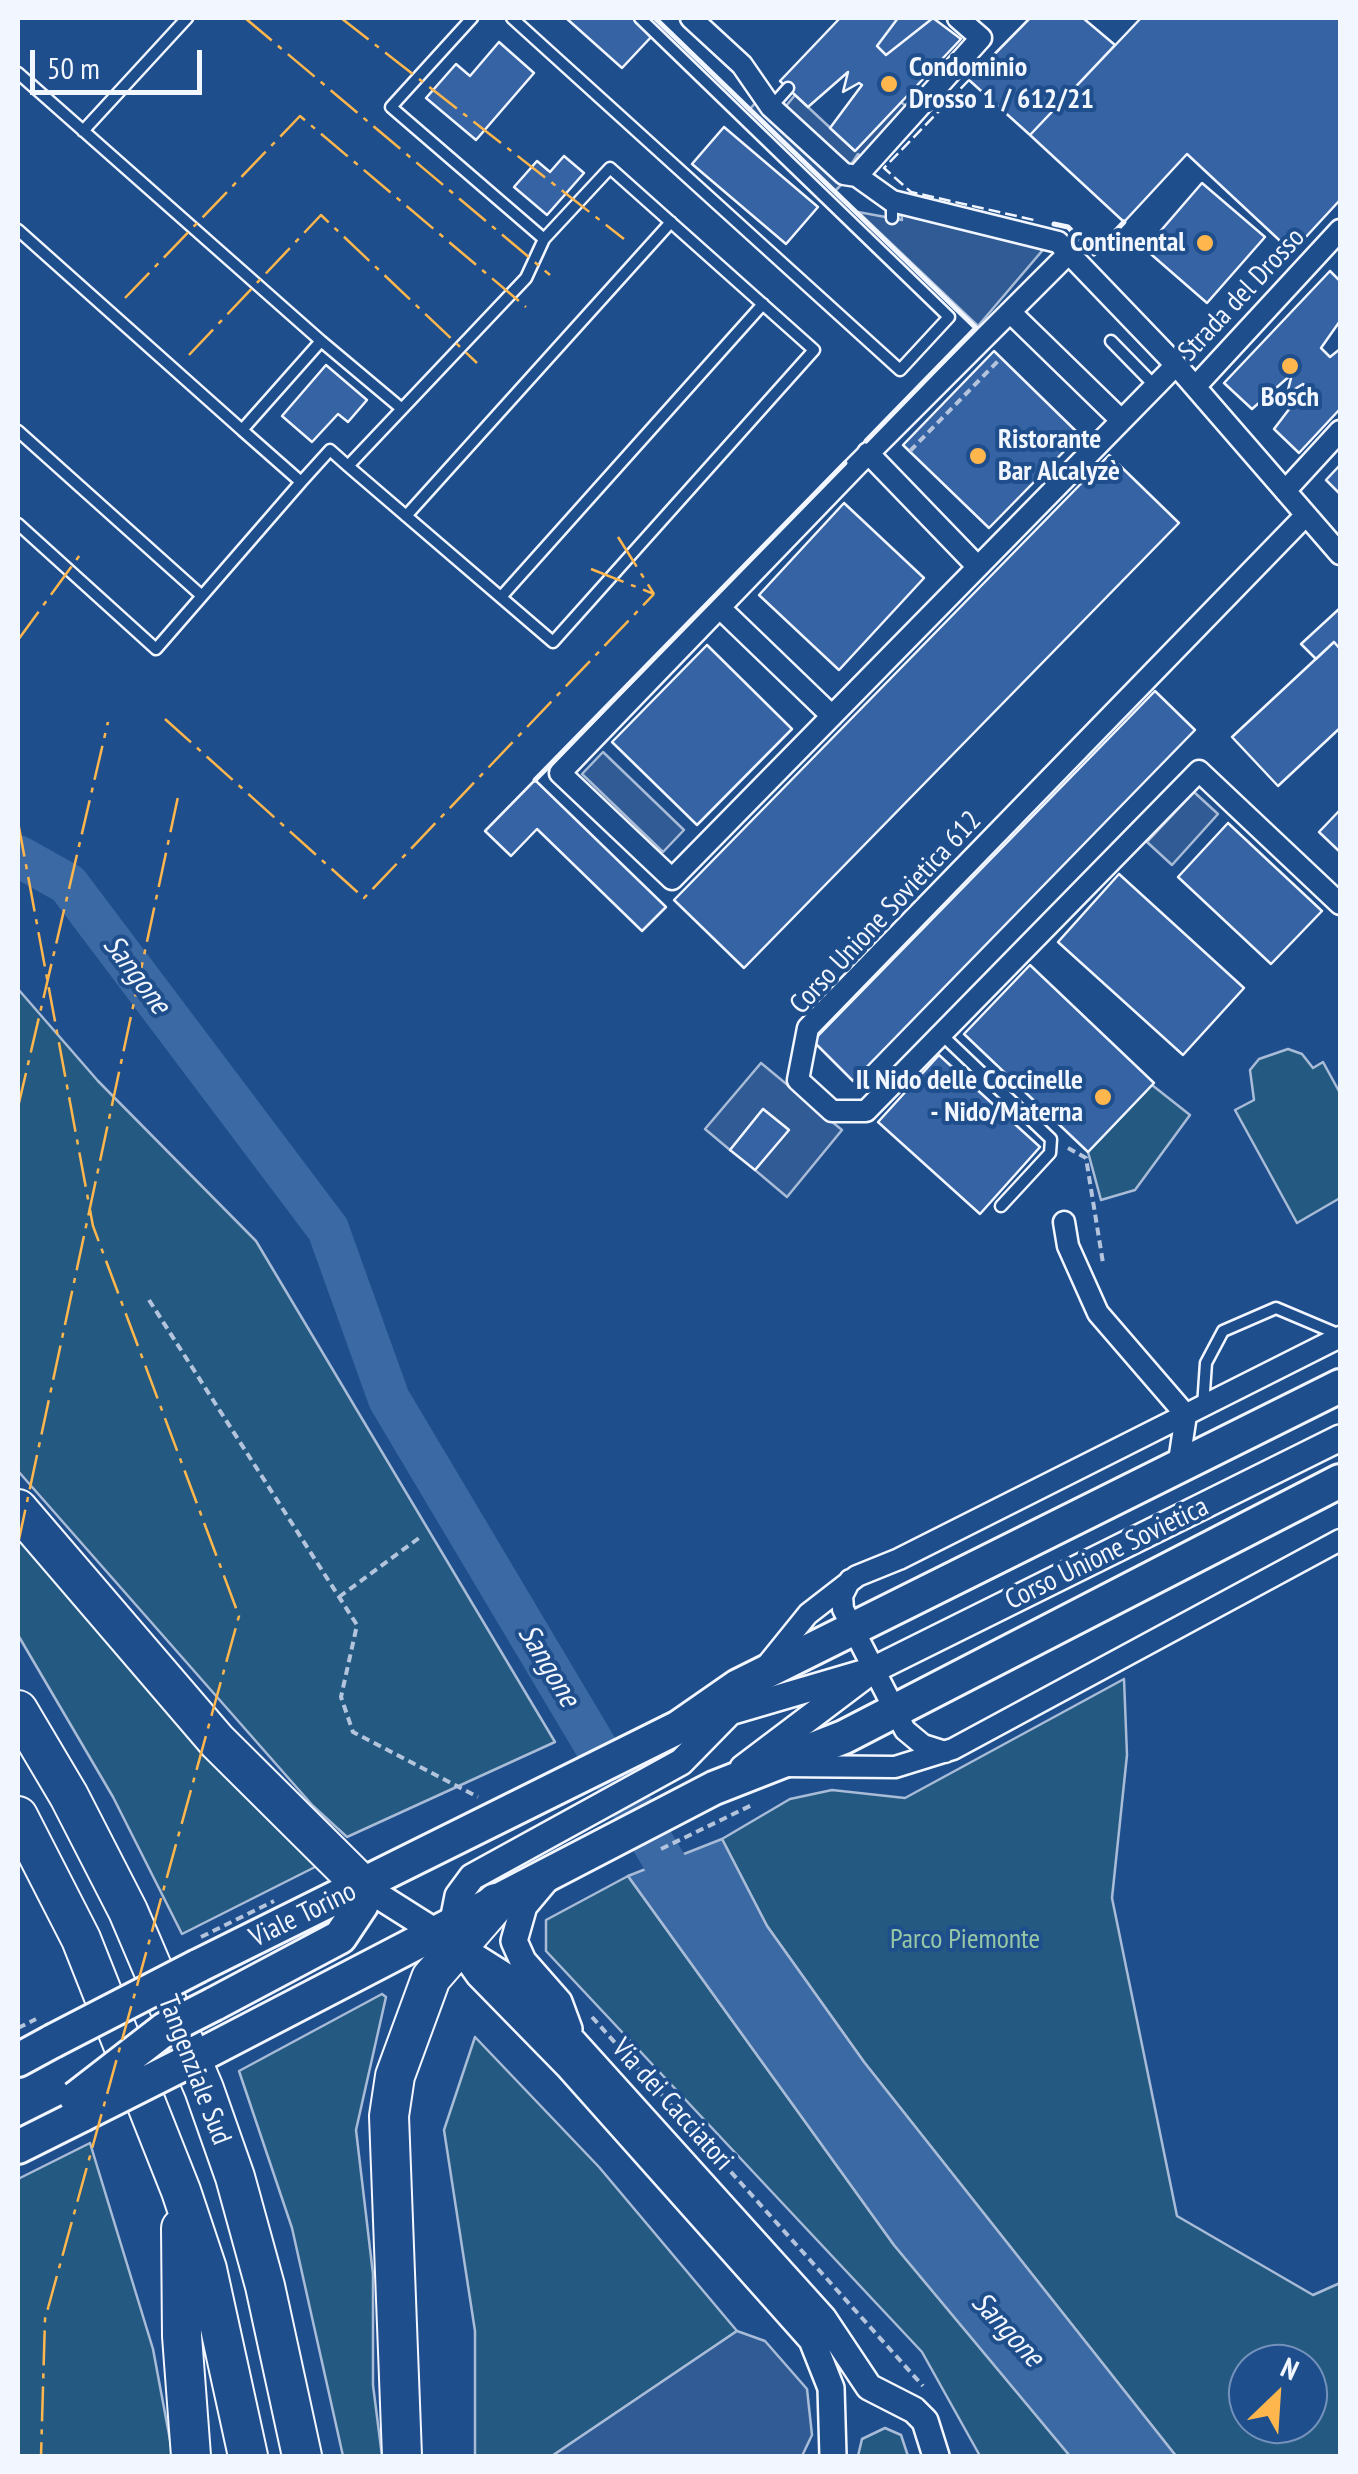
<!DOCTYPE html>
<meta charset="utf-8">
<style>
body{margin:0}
#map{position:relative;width:1358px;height:2474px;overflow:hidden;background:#1f4e8c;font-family:"PT Sans Narrow",sans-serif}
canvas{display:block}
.frame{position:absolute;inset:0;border:20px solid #f2f6ff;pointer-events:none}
.north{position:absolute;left:1228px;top:2344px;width:100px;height:100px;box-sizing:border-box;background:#1f4e8c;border:2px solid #7391ba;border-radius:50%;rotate:25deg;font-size:28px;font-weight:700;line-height:40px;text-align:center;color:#f2f6ff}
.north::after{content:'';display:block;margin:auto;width:35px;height:45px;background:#ffb74d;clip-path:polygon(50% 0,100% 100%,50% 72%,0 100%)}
.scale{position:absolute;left:30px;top:50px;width:172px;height:45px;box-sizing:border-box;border:5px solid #f2f6ff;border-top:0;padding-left:12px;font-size:30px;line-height:35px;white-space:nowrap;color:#f2f6ff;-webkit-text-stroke:8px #1f4e8c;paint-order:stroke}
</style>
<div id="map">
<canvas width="1358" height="2474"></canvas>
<div class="frame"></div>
<div class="north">N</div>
<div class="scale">50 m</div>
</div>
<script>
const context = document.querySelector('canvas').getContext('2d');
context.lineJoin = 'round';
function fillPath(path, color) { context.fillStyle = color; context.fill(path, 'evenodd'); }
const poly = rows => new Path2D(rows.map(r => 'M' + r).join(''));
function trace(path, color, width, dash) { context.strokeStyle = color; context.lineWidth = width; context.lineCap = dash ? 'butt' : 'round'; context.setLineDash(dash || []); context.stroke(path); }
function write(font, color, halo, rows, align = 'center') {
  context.font = font + ' "PT Sans Narrow",sans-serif'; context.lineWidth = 8; context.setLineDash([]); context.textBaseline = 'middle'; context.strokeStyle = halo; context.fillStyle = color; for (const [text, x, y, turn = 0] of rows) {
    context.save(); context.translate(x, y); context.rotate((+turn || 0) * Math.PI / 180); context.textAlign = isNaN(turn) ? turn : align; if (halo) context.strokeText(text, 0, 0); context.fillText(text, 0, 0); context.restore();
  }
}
const green = poly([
 [18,989,98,1081,256,1241,555,1742,347,1837,313,1806,18,1471,18,989],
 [1288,1049,1302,1054,1313,1068,1323,1062,1340,1093,1340,1198,1297,1223,1235,1110,1254,1100,1250,1070,1259,1059,1288,1049],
 [1152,1085,1190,1115,1135,1190,1101,1200,1088,1152,1152,1085],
 [18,1527,319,1865,182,1934,113,1797,18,1635,18,1527],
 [1124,1679,1127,1755,1112,1898,1177,2216,1313,2295,1340,2283,1340,2456,1176,2456,864,2062,767,1926,722,1839,790,1799,832,1790,905,1798,1124,1679],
 [1248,2364,1308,2364,1308,2424,1248,2424,1248,2364],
 [628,1876,894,2245,1070,2456,980,2456,922,2352,546,1951,546,1920,628,1876],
 [382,1994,386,1997,356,2130,373,2274,373,2385,382,2456,343,2456,292,2228,239,2071,382,1994],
 [475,2037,599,2167,737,2331,552,2456,475,2456,475,2331,444,2130,475,2037],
 [90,2143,153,2349,173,2456,18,2456,18,2179,90,2143],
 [885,2428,901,2435,908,2456,858,2456,862,2439,885,2428]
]);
const parking = poly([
 [795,95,855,151,901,102,909,109,863,158,858,154,850,166,786,106,795,95],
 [756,102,843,183,835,191,750,109,756,102],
 [858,212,902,220,901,212,1036,244,1042,251,978,326,858,212],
 [603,752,684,830,663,852,582,774,603,752],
 [1194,792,1218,814,1172,865,1147,842,1194,792],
 [761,1063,842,1130,787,1197,755,1170,788,1129,763,1109,730,1150,705,1129,761,1063],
 [737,2331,765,2341,807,2389,812,2435,802,2456,552,2456,737,2331]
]);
const water = poly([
 [722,1839,767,1926,864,2062,1176,2456,1070,2456,894,2245,628,1876,722,1839]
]);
const river = poly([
 [18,856,68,884,328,1229,389,1399,693,1910]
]);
const building = poly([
 [566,18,634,18,653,35,622,68,566,18],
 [840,18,898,18,877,46,886,55,933,18,961,39,855,151,830,128,862,85,859,83,843,92,848,72,808,107,780,81,840,18],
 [898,18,933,18,886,55,877,46,898,18],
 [1030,18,1083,18,1115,45,1030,135,969,80,1030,18],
 [1141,18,1340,18,1340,200,1292,252,1187,154,1124,222,1030,135,1141,18],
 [499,42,534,73,476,140,426,98,456,64,470,76,499,42],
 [724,127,818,207,786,244,692,164,724,127],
 [564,156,584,173,547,215,514,187,537,161,550,172,564,156],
 [1202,183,1265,237,1207,303,1145,249,1202,183],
 [1330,271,1340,281,1340,321,1321,348,1330,357,1340,349,1340,409,1299,453,1274,429,1306,387,1303,384,1287,394,1292,374,1252,409,1224,383,1330,271],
 [994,351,1080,435,989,528,903,445,994,351],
 [326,365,367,400,348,422,338,414,312,442,282,416,326,365],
 [1109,455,1179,523,744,968,674,900,1109,455],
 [1340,465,1340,494,1326,480,1340,465],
 [844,503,924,578,839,670,759,595,844,503],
 [1339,609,1340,649,1334,642,1316,659,1301,644,1339,609],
 [1334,642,1340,649,1340,728,1278,786,1232,737,1334,642],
 [707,645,792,729,697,825,612,742,707,645],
 [1155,691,1195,730,853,1081,813,1041,1155,691],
 [535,780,666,907,642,931,537,829,511,856,485,831,535,780],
 [1340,810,1340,852,1319,832,1340,810],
 [1228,823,1322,911,1271,964,1178,877,1228,823],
 [1119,874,1244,988,1183,1055,1058,942,1119,874],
 [1030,965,1154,1083,1088,1152,964,1034,1030,965],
 [939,1055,1040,1147,980,1214,878,1122,939,1055],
 [763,1109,789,1130,755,1170,730,1150,763,1109]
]);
const path = poly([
 [910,451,1001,358],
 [1068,1148,1086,1158,1103,1263,1100,1263],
 [149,1300,357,1625,341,1697,353,1732,478,1797],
 [339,1597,419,1538],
 [661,1849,752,1805],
 [592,2017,923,2386]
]);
const service = poly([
 [472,18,391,107,544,239],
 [512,18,900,370,949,317,640,18],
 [18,73,321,341,242,430,301,482,156,649,18,524],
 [772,106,788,88],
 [83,131,187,18],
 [892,201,892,218],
 [18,230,242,430],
 [321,341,402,409],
 [1111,341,1155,386],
 [18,431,202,596],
 [301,482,330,450,348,466,553,642,814,350,610,168,544,239,526,278,348,466],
 [406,516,671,222],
 [501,597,763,304],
 [942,1035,1051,1139,1050,1153,1001,1206],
 [1203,1406,1206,1363,1223,1331,1276,1308,1340,1335]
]);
const minor = poly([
 [691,18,742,65,771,107,844,174,857,176],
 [958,18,981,38,857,176,892,201,1058,242,1176,365,1340,554],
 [1068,254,857,465,560,773,672,879,1176,365],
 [1010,312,1121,420],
 [1195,387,1340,230],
 [868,453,978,567],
 [1285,491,1340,431],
 [1306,515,808,1028,798,1080,832,1111,866,1111,1199,771,1340,904],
 [720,608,832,716],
 [1064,1222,1068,1246,1098,1313,1186,1415,1178,1468],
 [850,1580,842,1596,843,1609,905,1730,923,1745,945,1752],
 [766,1666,808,1614,857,1576,899,1559,1340,1337],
 [783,1766,895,1767,953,1749,1340,1540]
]);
const tertiary = poly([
 [730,1712,681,1762,472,1877,458,1896,452,1926,457,1944,479,1975,568,2066,812,2340,831,2388,833,2456],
 [716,1716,873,1670,1340,1438],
 [743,1768,866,1675],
 [545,1881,524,1906,514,1941,523,1961,559,2002,569,2029],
 [363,1886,515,1982,575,2043,823,2318,869,2387,914,2410,925,2421,936,2456]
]);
const primary = poly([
 [198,1966,679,1727,738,1686,1340,1386],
 [214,2004,340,1937,362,1904,363,1886],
 [199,2056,714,1788,844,1737,1340,1481],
 [18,2060,53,2041],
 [18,2147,82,2115]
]);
const motorway = poly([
 [18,1509,217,1741,363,1886],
 [18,1710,69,1796,128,1911,204,2089,235,2177,265,2286,302,2456],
 [18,1816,81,1939,181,2191,207,2269,248,2456],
 [181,2228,182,2336,191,2456],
 [402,2456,389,2116,395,2076,431,1978,496,1903]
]);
const pathBridge = poly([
 [201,1937,274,1901],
 [18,2028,36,2019]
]);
const primaryBridge = poly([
 [53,2041,198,1966],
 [76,2098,165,2029,214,2004],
 [82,2115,199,2056]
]);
const fence = poly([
 [969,80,884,168,911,192,1034,220]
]);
const wall = poly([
 [655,18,976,328,866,441],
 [1054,224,1068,227,1094,254,1124,222],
 [535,780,845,463]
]);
const power = poly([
 [245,18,550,275],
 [341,18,624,239],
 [125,298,300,116,526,307],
 [189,355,321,215,477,363],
 [618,537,654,594],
 [591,569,654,594],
 [18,640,82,552],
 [165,719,364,898,654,594],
 [18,822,93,1226,239,1616,45,2319,41,2456],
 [18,1107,108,722],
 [18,1544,179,792]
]);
const markers = [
 [889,84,10,"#ffb74d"],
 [1205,243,10,"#ffb74d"],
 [1290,366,10,"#ffb74d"],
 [978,456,10,"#ffb74d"],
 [1103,1097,10,"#ffb74d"]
];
const poiNames = [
 ["Condominio",909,68],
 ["Drosso 1 / 612/21",909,100],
 ["Continental",1185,243,"right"],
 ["Bosch",1290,398,"center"],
 ["Ristorante",998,440],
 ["Bar Alcalyzè",998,472],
 ["Il Nido delle Coccinelle",1083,1081,"right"],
 ["- Nido/Materna",1083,1113,"right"]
];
const streetNames = [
 ["Strada del Drosso",1242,295,-47],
 ["Corso Unione Sovietica 612",886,913,-47],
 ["Corso Unione Sovietica",1107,1554,-26],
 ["Viale Torino",303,1915,-26],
 ["Tangenziale Sud",194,2070,69],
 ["Via dei Cacciatori",672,2105,48]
];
const parkNames = [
 ["Parco Piemonte",965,1940]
];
const waterNames = [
 ["Sangone",136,975,53],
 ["Sangone",548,1666,59],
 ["Sangone",1007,2330,47]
];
fillPath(green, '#245a82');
trace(green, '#a8bbd7', 2.5);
fillPath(parking, '#305b95');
trace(parking, '#a8bbd7', 2.5);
fillPath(water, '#3b69a3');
trace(water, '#a8bbd7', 2.5);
trace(river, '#3b69a3', 42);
fillPath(building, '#3563a3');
trace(building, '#f2f6ff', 2.5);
trace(service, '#f2f6ff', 15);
trace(minor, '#f2f6ff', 25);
trace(tertiary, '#f2f6ff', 30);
trace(primary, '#f2f6ff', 38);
trace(motorway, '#f2f6ff', 42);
trace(path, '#b3c4dc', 4, [8, 5]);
trace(service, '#1f4e8c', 10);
trace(minor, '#1f4e8c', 20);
trace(tertiary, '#1f4e8c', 25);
trace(primary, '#1f4e8c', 32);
trace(motorway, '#1f4e8c', 38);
trace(primaryBridge, '#f2f6ff', 38, []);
trace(pathBridge, '#b3c4dc', 4, [8, 5]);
trace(primaryBridge, '#1f4e8c', 32);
trace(fence, '#f2f6ff', 2.5, [12, 5]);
trace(wall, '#f2f6ff', 5);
trace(power, '#ffb74d', 2.5, [35, 8, 5, 8]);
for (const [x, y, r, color] of markers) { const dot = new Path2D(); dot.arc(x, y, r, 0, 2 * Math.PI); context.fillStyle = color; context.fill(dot); trace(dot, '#1f4e8c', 4); }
write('bold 28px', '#f2f6ff', '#1f4e8c', poiNames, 'left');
write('28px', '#f2f6ff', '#1f4e8c', streetNames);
write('28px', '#97c8a6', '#1f4e8c', parkNames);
write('italic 30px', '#f2f6ff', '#1f4e8c', waterNames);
</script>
